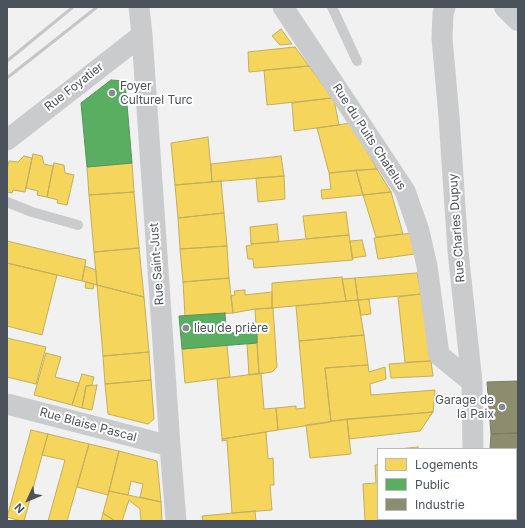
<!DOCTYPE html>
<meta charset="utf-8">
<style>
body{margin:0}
#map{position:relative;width:525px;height:528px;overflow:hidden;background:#f1f1f1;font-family:Inter,sans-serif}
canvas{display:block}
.frame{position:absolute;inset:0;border:8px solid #4a535b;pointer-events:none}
.legend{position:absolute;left:377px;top:448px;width:140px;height:72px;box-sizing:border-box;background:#fff;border:1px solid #b7babd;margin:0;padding:5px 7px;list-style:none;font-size:12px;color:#4a535b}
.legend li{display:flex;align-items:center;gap:8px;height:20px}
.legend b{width:20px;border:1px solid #b7babd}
.north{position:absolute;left:8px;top:480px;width:40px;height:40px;-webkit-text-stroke:3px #fff;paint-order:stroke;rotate:226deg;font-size:11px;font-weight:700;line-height:16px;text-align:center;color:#4a535b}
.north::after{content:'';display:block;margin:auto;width:14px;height:18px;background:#4a535b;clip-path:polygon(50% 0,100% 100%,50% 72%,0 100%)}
</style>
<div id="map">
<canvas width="525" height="528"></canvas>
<div class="frame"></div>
<ul class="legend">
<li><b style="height:11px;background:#f6d55c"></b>Logements</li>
<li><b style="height:11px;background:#5aae61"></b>Public</li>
<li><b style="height:11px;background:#8c8c6e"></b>Industrie</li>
</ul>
<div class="north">N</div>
</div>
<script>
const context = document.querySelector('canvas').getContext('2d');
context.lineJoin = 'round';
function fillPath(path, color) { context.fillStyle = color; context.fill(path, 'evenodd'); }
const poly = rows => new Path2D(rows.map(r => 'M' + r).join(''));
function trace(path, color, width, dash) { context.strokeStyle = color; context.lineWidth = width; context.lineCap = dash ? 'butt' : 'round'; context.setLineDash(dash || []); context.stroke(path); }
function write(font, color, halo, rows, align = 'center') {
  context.font = font + ' Inter,sans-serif'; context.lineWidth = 4; context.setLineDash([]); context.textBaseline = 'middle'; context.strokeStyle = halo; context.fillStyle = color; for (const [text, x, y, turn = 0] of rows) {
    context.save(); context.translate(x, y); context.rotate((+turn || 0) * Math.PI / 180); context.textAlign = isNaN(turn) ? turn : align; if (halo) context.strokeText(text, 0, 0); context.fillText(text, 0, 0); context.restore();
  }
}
const homes = poly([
 [281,29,292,44,280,45,272,36,281,29],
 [295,47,309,66,249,72,248,52,295,47],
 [309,66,332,98,267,105,264,70,309,66],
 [332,98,334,100,339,125,294,131,292,103,332,98],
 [351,123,377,169,329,173,317,128,351,123],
 [208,137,212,182,175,185,171,143,208,137],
 [33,154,42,156,44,164,53,166,47,197,37,195,38,191,26,188,33,154],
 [24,156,32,158,25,192,13,190,12,193,7,192,7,169,9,161,18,162,24,156],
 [281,156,284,176,212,182,211,164,281,156],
 [54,163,64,165,65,173,74,175,67,205,57,203,58,200,47,197,54,163],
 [132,163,134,192,89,195,87,167,132,163],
 [377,169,391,192,363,195,356,170,377,169],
 [356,170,363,195,322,199,321,190,331,189,329,173,356,170],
 [284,176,285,199,258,202,256,178,284,176],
 [221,181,224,213,178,218,175,185,221,181],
 [134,192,139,248,94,252,89,195,134,192],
 [391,192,403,234,376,237,363,195,391,192],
 [346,212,349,235,306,239,303,216,346,212],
 [224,213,227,246,180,249,178,218,224,213],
 [277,224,279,242,251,244,250,227,277,224],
 [412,233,415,254,378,259,374,238,412,233],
 [349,235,353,260,254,268,253,259,248,259,246,246,252,245,251,244,349,235],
 [362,240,366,256,352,258,350,241,362,240],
 [7,241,86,260,82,281,7,263,7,241],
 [227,246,229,278,183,282,180,249,227,246],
 [139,248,144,297,97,285,94,252,139,248],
 [7,263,57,275,42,335,7,326,7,263],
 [85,266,96,270,97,285,82,281,85,266],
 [417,273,421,294,358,300,355,278,417,273],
 [342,277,346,301,272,308,272,283,342,277],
 [229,278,233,313,185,316,183,282,229,278],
 [355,278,358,300,346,301,342,279,355,278],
 [86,282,94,284,93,289,85,288,86,282],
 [97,285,144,297,149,352,103,356,97,285],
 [245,290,245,295,272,292,272,308,255,309,233,313,231,296,235,295,234,291,245,290],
 [421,294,431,361,405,362,398,297,421,294],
 [369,299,371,314,361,315,358,300,369,299],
 [358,300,364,335,299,341,296,306,358,300],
 [273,308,277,367,272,372,259,374,255,309,273,308],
 [364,335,368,365,325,368,331,422,278,430,276,408,296,406,296,409,305,408,299,341,364,335],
 [7,338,46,347,36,384,7,377,7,338],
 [257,343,259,374,249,375,247,344,257,343],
 [227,345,230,377,185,383,182,349,227,345],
 [149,352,151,380,105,384,103,356,149,352],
 [46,353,61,357,55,377,79,383,72,405,34,395,46,353],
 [431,361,433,376,391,378,389,364,431,361],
 [368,365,369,372,385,367,386,379,370,384,371,395,435,390,433,412,331,421,325,368,368,365],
 [261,373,264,409,276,408,278,430,222,439,217,379,261,373],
 [82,374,94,377,92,385,86,386,82,408,72,405,82,374],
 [151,380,154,419,148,424,108,414,105,384,151,380],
 [97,385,92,410,82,408,86,386,97,385],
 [433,412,420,431,349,439,347,419,433,412],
 [347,419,351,454,310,458,306,425,347,419],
 [31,430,48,434,24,521,21,521,7,517,31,430],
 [266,432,268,459,273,458,274,485,270,485,272,510,232,513,227,440,222,441,222,439,266,432],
 [48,434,89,444,67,521,48,521,65,460,42,455,48,434],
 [89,444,119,451,108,495,77,487,89,444],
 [418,447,418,449,398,449,418,447],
 [119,451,157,461,161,502,140,497,143,484,131,481,128,495,109,491,119,451],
 [378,464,378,519,406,519,365,521,363,484,376,483,375,465,378,464],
 [109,491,161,502,162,521,141,521,140,509,129,500,122,521,115,521,103,513,109,491],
 [255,511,256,521,203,521,202,516,255,511],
 [103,513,115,521,101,521,103,513],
 [406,519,423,519,423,521,377,521,406,519],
 [480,519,507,519,507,521,479,521,480,519]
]);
const public = poly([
 [111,80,125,81,132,163,87,167,81,103,111,80],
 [225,313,226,333,257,331,257,343,182,349,179,316,225,313]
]);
const industry = poly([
 [518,381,518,433,491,434,487,382,518,381],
 [518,433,518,489,516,494,516,449,490,449,491,434,518,433]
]);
const lane = poly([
 [332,7,357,61],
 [7,202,32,212,78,225]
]);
const street = poly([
 [139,7,142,35,170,446,176,521],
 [283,7,405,191,419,231,427,266,439,355,472,382],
 [445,7,443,14,442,38,449,117,458,251,472,382,473,449],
 [7,140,142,35],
 [7,404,170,446],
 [457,521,458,519]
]);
const secondary = poly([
 [505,7,518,20]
]);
const rail = poly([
 [7,61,73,7],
 [7,78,97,7]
]);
const markers = [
 [112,93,4,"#848a90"],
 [186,328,4,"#848a90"],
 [502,407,4,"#848a90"]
];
const poiNames = [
 ["Foyer",120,86],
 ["Culturel Turc",120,100],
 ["lieu de prière",194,328],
 ["Garage de",494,400,"right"],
 ["la Paix",494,414,"right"]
];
const streetNames = [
 ["Rue Foyatier",74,87,-38],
 ["Rue du Puits Chatelus",369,137,57],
 ["Rue Charles Dupuy",457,228,-94],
 ["Rue Saint-Just",157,264,-94],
 ["Rue Blaise Pascal",88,425,15]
];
fillPath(homes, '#f6d55c');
trace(homes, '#c2ae5c', 1);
fillPath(public, '#5aae61');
trace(public, '#55935f', 1);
fillPath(industry, '#8c8c6e');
trace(industry, '#787b68', 1);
trace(lane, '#c9cbcc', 10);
trace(street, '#c9cbcc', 21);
trace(secondary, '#c9ccce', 22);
trace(rail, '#c5c6c7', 3);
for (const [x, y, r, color] of markers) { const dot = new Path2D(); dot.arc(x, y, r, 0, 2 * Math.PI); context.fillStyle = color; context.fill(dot); trace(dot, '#fff', 1.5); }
write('12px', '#4a535b', '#fff', poiNames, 'left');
write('12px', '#4a535b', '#fff', streetNames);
</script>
